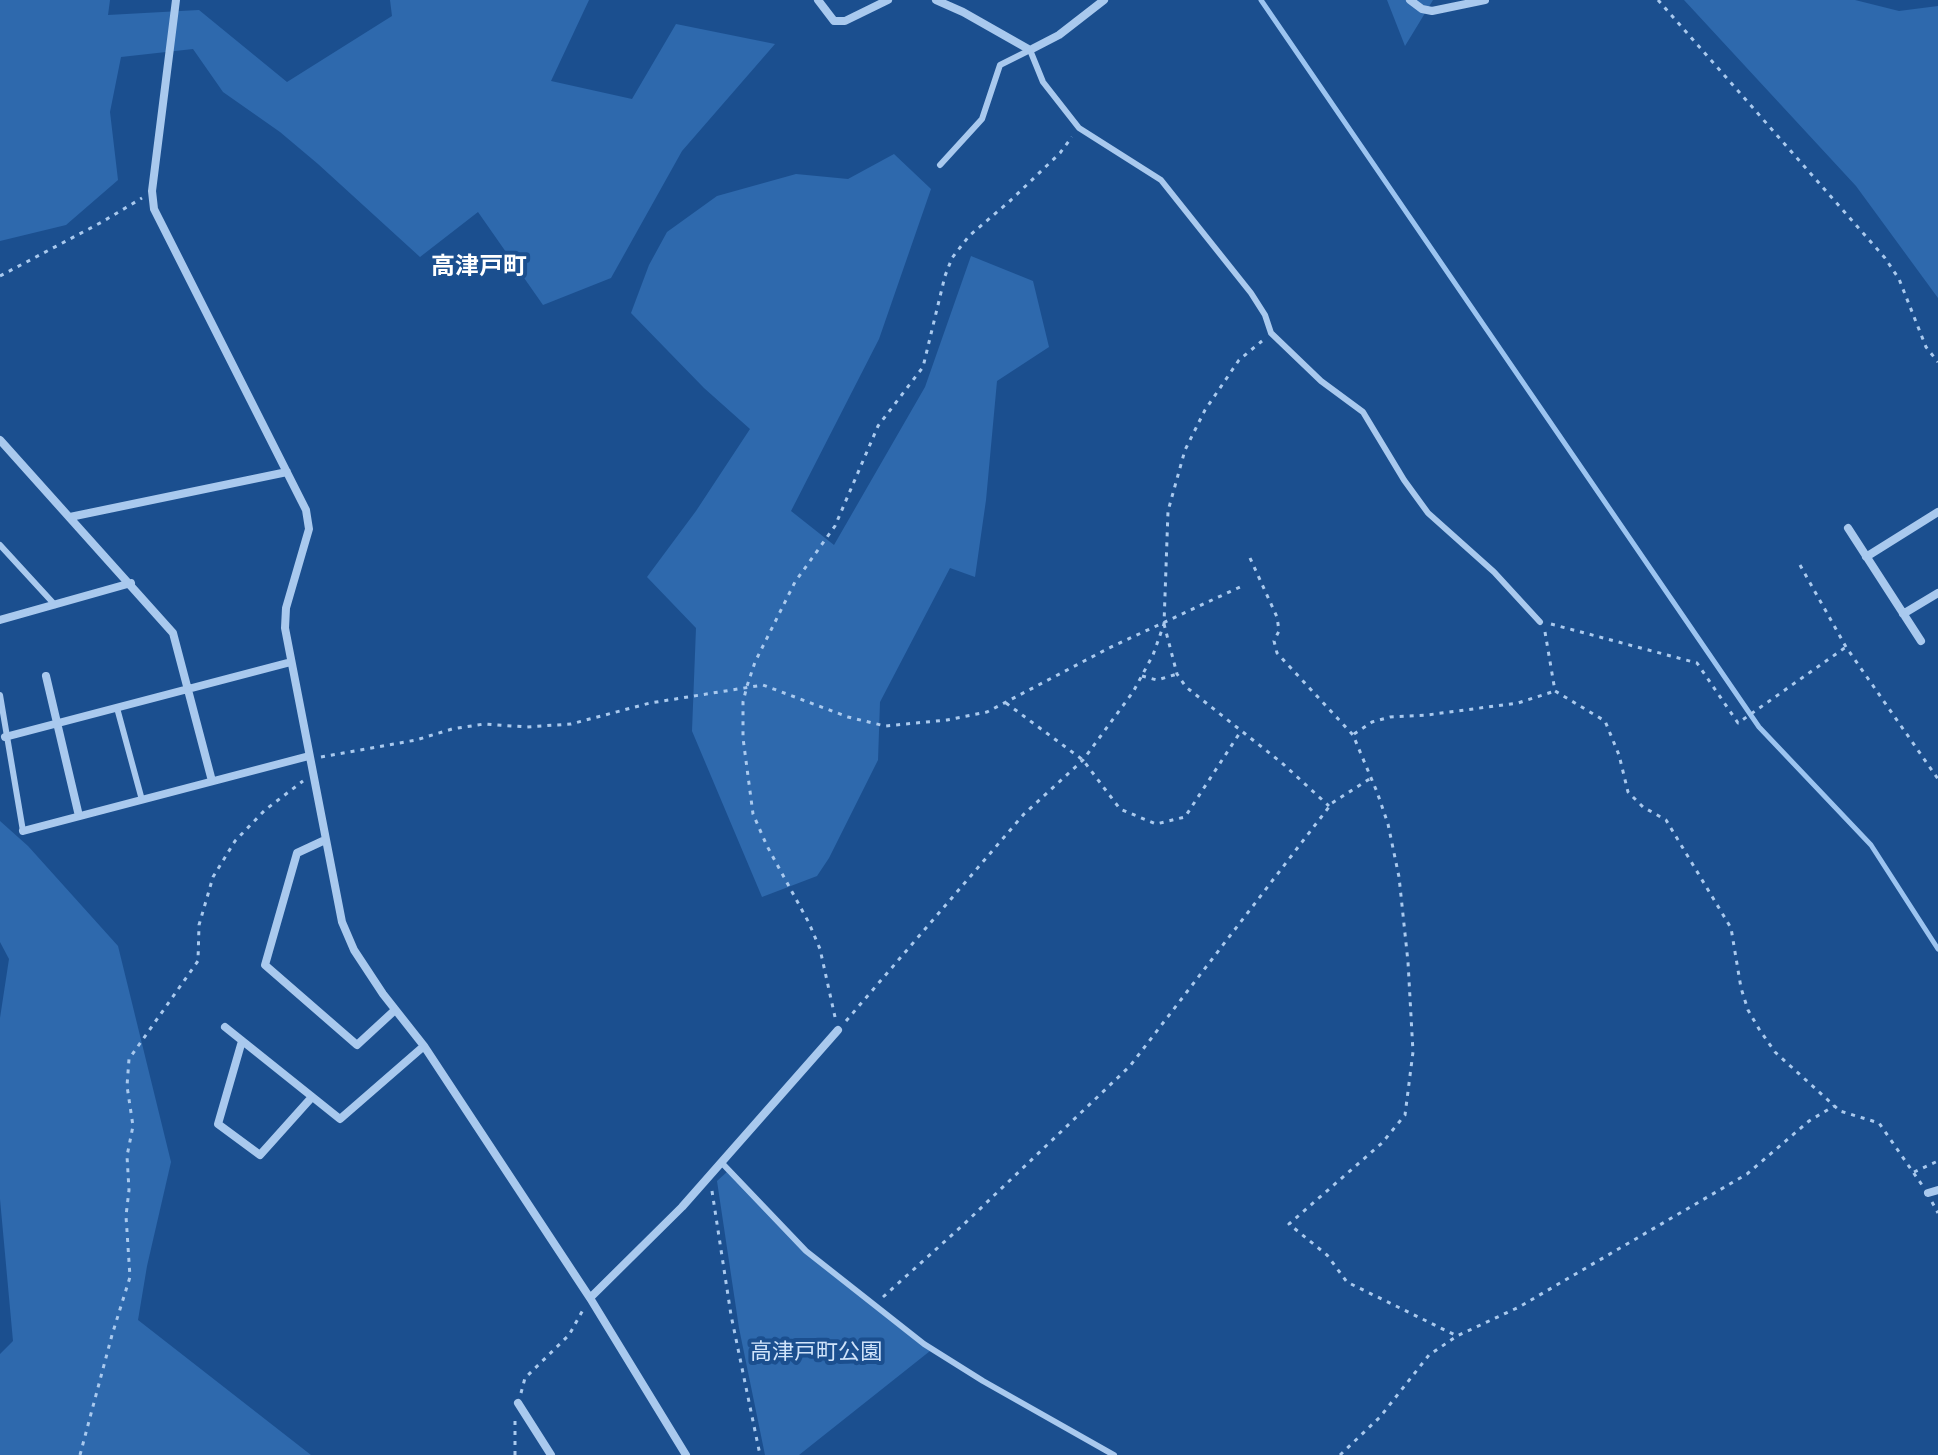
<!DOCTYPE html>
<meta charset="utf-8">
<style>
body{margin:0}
canvas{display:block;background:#1b4f8f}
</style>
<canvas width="1938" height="1455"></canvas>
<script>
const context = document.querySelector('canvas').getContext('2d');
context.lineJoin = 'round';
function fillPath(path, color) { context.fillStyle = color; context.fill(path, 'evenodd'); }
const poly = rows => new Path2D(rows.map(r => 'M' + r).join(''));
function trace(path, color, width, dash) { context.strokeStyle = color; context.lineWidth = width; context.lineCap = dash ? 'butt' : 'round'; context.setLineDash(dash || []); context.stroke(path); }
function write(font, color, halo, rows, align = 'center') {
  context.font = font + ' Commissioner,"Noto Sans JP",sans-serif'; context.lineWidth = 8; context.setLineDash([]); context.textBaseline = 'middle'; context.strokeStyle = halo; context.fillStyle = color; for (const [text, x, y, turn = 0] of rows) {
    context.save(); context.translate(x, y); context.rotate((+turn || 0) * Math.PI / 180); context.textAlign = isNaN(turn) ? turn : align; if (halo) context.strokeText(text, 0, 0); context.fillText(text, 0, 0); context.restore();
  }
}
const green = poly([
 [0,0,110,0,108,15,199,10,287,82,392,16,390,0,589,0,551,81,632,99,676,24,775,44,682,151,611,278,543,305,478,212,420,257,318,164,280,132,223,92,193,49,121,57,110,112,118,180,66,225,0,241],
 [1387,0,1433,0,1405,46],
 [1684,0,1855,0,1899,11,1938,6,1938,298,1856,186],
 [894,154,931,189,879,339,791,511,834,545,925,387,971,256,1033,281,1049,347,997,381,986,500,975,577,950,568,880,702,878,760,829,858,817,876,762,897,692,731,696,628,647,577,696,511,750,429,704,388,631,313,649,265,667,232,717,196,796,174,848,179],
 [0,821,28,846,118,946,171,1162,147,1266,138,1320,311,1455,0,1455,0,1354,13,1341,0,1199,0,1018,9,959,0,942],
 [728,1171,804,1252,930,1351,799,1455,765,1455,739,1328,717,1181]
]);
const stream = poly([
 [1261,0,1759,727,1871,845,1938,949]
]);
const path = poly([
 [1658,0,1885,258,1899,279,1926,347,1938,362],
 [0,276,102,222,142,198],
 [1250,558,1277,617,1279,631,1274,641,1277,653,1353,735,1377,792,1388,824,1399,877,1408,962,1413,1052,1405,1115,1382,1143,1289,1224,1327,1255,1347,1282,1457,1336],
 [1800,565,1846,647,1938,779],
 [1164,624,1177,674,1186,687,1282,763,1329,806],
 [1551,624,1697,663,1738,723,1846,647],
 [1545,632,1555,691,1605,721,1619,755,1628,792,1643,807,1666,820,1731,928,1741,988,1748,1010,1759,1029,1775,1052,1840,1111,1879,1123,1922,1185],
 [1142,676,1157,680,1177,674],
 [1006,703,1083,760,1120,809,1156,824,1185,817,1241,731],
 [1354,734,1372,722,1390,717,1427,715,1518,703,1555,691],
 [321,757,416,740,452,729,484,724,527,727,571,724,650,703,763,685,848,717,885,726,947,720,987,712,1109,648,1240,587],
 [835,1017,820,949,809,923,767,846,753,814,743,738,743,702,747,686,755,662,795,582,835,526,878,426,923,367,945,276,952,258,969,236,1011,200,1060,153,1072,137],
 [846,1021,1024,814,1083,760,1133,692,1153,655,1164,624,1168,511,1185,450,1205,410,1239,360,1262,341],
 [1914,1172,1938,1161],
 [712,1191,731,1315,760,1455],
 [1932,1202,1938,1213],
 [883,1297,963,1225,1130,1066,1332,803,1371,778],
 [521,1393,525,1378,569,1335,584,1308],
 [80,1455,112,1335,130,1277,126,1216,129,1190,127,1156,133,1126,127,1086,129,1059,198,961,199,925,213,877,235,841,265,810,303,781],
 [515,1455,515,1420],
 [1340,1455,1380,1417,1429,1355,1457,1336,1519,1307,1747,1174,1809,1121,1834,1106]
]);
const lane = poly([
 [940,165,982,119,1000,65,1030,50,1043,82,1079,128,1161,180,1251,293,1265,315,1271,333,1321,381,1363,412,1404,480,1428,513,1494,572,1540,622],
 [0,545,55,605],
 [0,695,23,831],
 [117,708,142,800],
 [721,1162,806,1251,924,1344,983,1381,1114,1455]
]);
const street = poly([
 [176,0,152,191,154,209,306,510,309,529,286,608,285,628,342,922,354,950,383,994,424,1046,590,1298,686,1455],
 [818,0,834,21,845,21,888,0],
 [936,0,963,12,1030,50,1059,35,1104,0],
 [1410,0,1422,9,1432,11,1485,0],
 [0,440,173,633,212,781],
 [70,517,287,472],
 [1848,528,1921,641],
 [1866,557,1938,512],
 [1903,614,1938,593],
 [0,620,131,583],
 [46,676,79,816],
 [5,737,291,662],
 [23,831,309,756],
 [325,840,297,853,265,965,357,1045,395,1010],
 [225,1027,340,1119,424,1046],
 [242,1041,218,1124,260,1155,312,1097],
 [1928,1193,1938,1190],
 [590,1298,682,1207,838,1030],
 [518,1403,551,1455]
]);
const parkNames = [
 ["高津戸町公園",816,1352]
];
const neighbourhoodNames = [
 ["高津戸町",479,266]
];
fillPath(green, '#2e69ad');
trace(stream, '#9cc4f0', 5);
trace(path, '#a9c9ee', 3, [4, 6]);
trace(lane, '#a9c9ee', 6);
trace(street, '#a9c9ee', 8);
write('22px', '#cfe3fa', '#1b4f8f', parkNames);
write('bold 24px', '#fff', '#1b4f8f', neighbourhoodNames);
</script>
